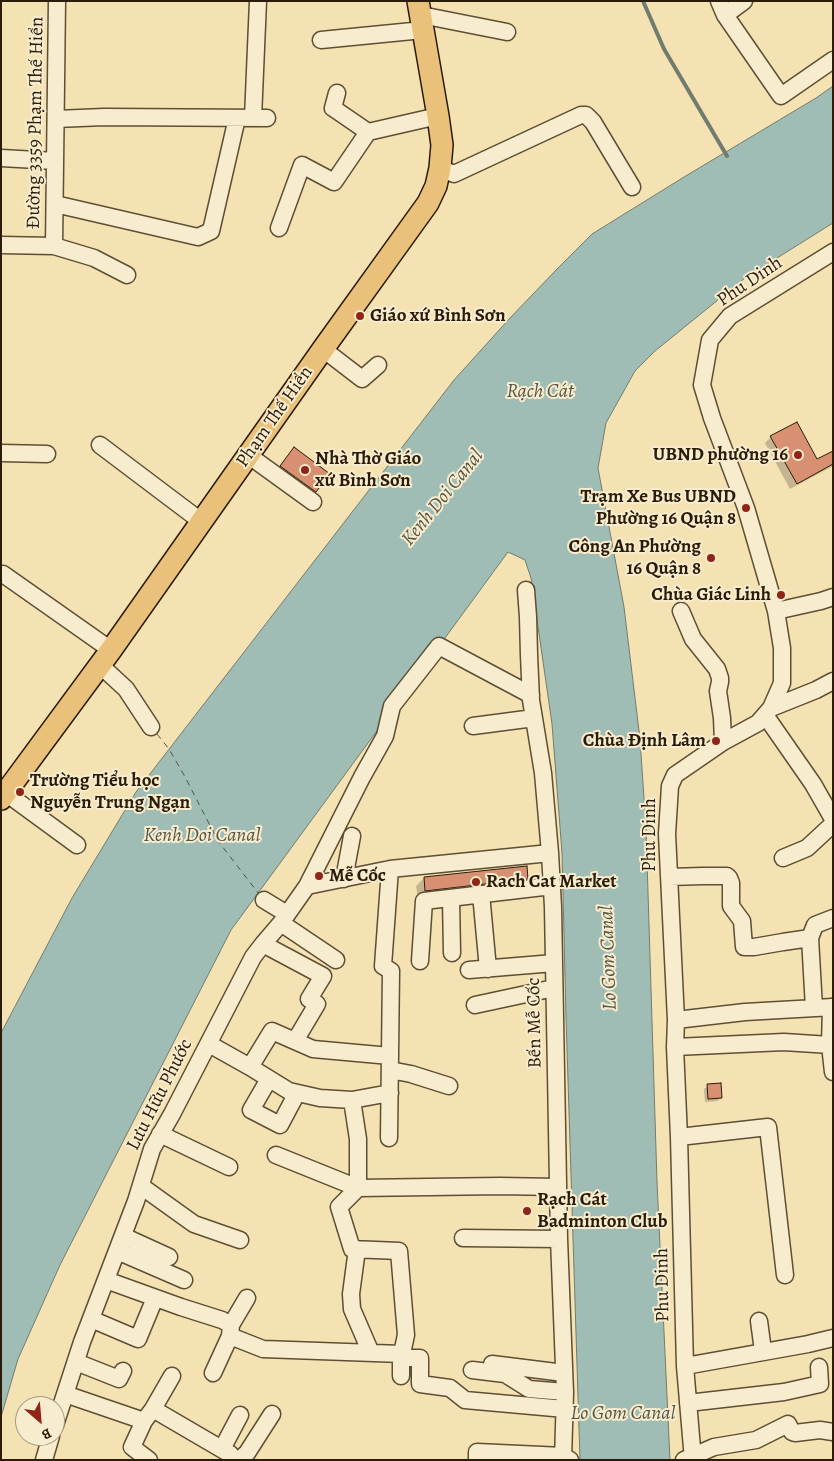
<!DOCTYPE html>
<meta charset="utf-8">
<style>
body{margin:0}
#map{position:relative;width:834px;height:1461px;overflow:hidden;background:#f5e2b3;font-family:Alegreya,serif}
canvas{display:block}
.frame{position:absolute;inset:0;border:2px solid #2b1c09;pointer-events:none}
.north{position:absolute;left:15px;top:1396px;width:50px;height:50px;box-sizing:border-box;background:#f8ecce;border:1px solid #a6997f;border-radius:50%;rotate:153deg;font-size:14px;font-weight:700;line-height:20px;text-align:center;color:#2b1c09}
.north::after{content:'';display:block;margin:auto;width:18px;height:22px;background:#8f2418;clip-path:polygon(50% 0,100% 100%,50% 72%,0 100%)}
</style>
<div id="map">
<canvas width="834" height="1461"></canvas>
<div class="frame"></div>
<div class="north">B</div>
</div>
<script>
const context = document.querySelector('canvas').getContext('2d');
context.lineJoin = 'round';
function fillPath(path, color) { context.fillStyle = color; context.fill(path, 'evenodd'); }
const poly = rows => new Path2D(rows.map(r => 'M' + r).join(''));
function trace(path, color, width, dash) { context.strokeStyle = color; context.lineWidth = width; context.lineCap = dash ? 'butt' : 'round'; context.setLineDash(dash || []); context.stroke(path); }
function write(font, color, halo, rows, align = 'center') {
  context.font = font + ' Alegreya,serif'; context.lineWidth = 4; context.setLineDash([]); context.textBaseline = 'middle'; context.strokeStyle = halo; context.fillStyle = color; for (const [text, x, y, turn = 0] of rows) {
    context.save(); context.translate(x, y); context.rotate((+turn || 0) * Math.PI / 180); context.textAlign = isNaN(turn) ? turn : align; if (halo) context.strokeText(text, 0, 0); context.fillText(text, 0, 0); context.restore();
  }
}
const water = poly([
 [833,86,833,223,745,278,655,351,635,371,606,423,598,468,624,607,640,739,646,828,657,1182,670,1460,580,1460,566,1017,562,853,552,724,531,578,525,560,508,552,231,930,60,1265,18,1359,1,1417,1,1033,72,898,136,792,454,380,510,318,557,269,592,234,684,177,816,98,833,86]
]);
const shadow = poly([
 [771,437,817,461,833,452,833,466,790,489,765,443],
 [294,449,315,491,307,499,273,474],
 [424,878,527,878,519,886,418,898,416,886],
 [708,1086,721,1098,717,1101,705,1102,704,1089]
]);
const stream = poly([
 [643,1,664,49,727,156]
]);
const ferry = poly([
 [157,734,169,749,184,775,218,841,259,894]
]);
const building = poly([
 [797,422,817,459,833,451,833,464,797,484,770,436,797,422],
 [294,447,330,474,316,492,280,466,294,447],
 [527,866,528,879,425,891,424,877,527,866],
 [721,1083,722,1098,708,1099,707,1084,721,1083]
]);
const minor = poly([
 [719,1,725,15,781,96,833,60],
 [421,15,507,32],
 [725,15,744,1],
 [321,40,423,30],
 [337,93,333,108,368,132],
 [253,118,258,1],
 [56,119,104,117,267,118],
 [1,158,55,161],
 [440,168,454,174,581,115,586,115,593,122,632,187],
 [55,204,198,237,211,231,237,118],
 [279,228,302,165,334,182,368,132,438,116],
 [1,245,54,246,94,258,127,275],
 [54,246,57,1],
 [323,349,362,379,378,365],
 [100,445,202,522],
 [1,453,47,454],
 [248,455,313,502],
 [3,574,111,650],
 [526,590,528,617,529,655,531,700,543,773,550,853,553,907,559,1239,565,1392,563,1460],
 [681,611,693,639,717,669,720,678,720,682,718,691,722,718,723,742],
 [776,611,821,601,833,597],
 [100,665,126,689,151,727],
 [771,708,816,690,833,681],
 [765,715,813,784,833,819],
 [473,726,534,718],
 [6,793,77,845],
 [783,858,807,848,833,824],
 [669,877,703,876,727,876,729,878,731,883,731,906,742,921,744,947,754,947,783,942,810,938],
 [344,879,352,836],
 [307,886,390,869,550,853],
 [481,894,488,969],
 [451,898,452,953],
 [264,900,287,914],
 [281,923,336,960],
 [263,944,323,976,309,999,317,1004,295,1041],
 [420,961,424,901,552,886],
 [469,970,554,963],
 [475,1005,554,988],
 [814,1008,810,938,815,925,833,918],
 [676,1020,745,1012,833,1007],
 [209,1044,250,1067,289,1091,320,1098,352,1100,390,1093],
 [830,1045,831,1007],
 [675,1047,784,1042,830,1045,833,1072],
 [250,1067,272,1031,313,1049,390,1056],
 [390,1070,411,1074,449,1086],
 [269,1079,251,1110,280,1125,297,1093],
 [352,1100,358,1139,358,1188,339,1207,352,1249,399,1251,406,1335,401,1358,401,1376],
 [160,1134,229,1167],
 [679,1137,768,1127,785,1275],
 [389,1138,391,971,383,966,390,869],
 [276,1155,358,1188,500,1186,558,1187],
 [141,1186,194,1224,240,1240],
 [123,1236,169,1257],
 [463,1238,559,1239],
 [357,1249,351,1294,352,1309,371,1353],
 [117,1251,184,1280],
 [106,1280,181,1307,222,1320,231,1325,230,1336,263,1349,402,1354],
 [91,1319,138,1339,155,1298],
 [759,1321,763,1351],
 [231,1325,247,1298],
 [401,1358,420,1358,420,1384,450,1388,465,1400,565,1409],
 [76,1362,119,1379,123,1371],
 [492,1364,564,1373],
 [685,1366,808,1344,833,1338],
 [472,1370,505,1374,529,1389,565,1392],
 [213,1373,230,1336],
 [65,1394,144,1421,153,1409,230,1454,234,1460],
 [688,1403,784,1392,820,1384,819,1367],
 [153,1409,172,1376],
 [144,1421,132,1447,149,1460],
 [55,1425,82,1342,136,1201,152,1149,172,1114,253,957,263,944,281,923,307,886,362,777,385,736,392,706,439,646,531,695],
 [222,1449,240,1415],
 [44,1460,51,1436],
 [239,1460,247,1453,272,1414],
 [477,1460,477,1452,563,1456,570,1460],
 [684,1460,714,1447,756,1440,788,1424,792,1432,795,1433,820,1430,833,1432],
 [693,1460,685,1366,679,1137,675,1047,676,1020,667,834,670,786,675,775,723,742,758,723,771,708,782,683,782,648,776,611,746,508,712,418,702,385,710,340,730,316,833,252]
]);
const major = poly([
 [1,799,111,650,323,349,428,203,436,186,440,168,442,145,438,116,418,1]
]);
const markers = [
 [360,316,5,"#8f2418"],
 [798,455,5,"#8f2418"],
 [305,470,5,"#8f2418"],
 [746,508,5,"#8f2418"],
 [711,558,5,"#8f2418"],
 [781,595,5,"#8f2418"],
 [716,741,5,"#8f2418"],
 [20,792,5,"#8f2418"],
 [319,876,5,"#8f2418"],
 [476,882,5,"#8f2418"],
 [527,1211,5,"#8f2418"]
];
const streetNames = [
 ["Đường 3359 Phạm Thế Hiển",36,123,-89],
 ["Phu Dinh",750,282,-34],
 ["Phạm Thế Hiển",275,417,-55],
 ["Phu Dinh",650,835,-90],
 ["Bến Mễ Cốc",535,1023,-91],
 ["Lưu Hữu Phước",160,1095,-63],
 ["Phu Dinh",663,1285,-91]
];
const poiNames = [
 ["Giáo xứ Bình Sơn",370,316],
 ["UBND phường 16",788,455,"right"],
 ["Nhà Thờ Giáo",315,459],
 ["xứ Bình Sơn",315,481],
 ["Trạm Xe Bus UBND",736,497,"right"],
 ["Phường 16 Quận 8",736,519,"right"],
 ["Công An Phường",701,547,"right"],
 ["16 Quận 8",701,569,"right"],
 ["Chùa Giác Linh",771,595,"right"],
 ["Chùa Định Lâm",706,741,"right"],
 ["Trường Tiểu học",30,781],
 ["Nguyễn Trung Ngạn",30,803],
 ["Mễ Cốc",329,876],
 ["Rach Cat Market",486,882],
 ["Rạch Cát",537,1200],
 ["Badminton Club",537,1222]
];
const waterNames = [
 ["Rạch Cát",540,392],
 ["Kenh Doi Canal",443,498,-51],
 ["Kenh Doi Canal",202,836],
 ["Lo Gom Canal",609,958,-92],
 ["Lo Gom Canal",623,1414]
];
fillPath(water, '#9fbcb5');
trace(water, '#717c70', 1);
fillPath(shadow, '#0003');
trace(stream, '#717c70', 4);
trace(ferry, '#545445', 1, [6, 5]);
fillPath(building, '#d89072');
trace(building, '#2b1c09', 1);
trace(minor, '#5e4e34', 19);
trace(major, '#2b1c09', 24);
trace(minor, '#f8ecce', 16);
trace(major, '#eac17a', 21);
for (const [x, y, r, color] of markers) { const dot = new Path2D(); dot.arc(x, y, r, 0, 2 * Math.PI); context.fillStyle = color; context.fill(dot); trace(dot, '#f8ecce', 2); }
write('19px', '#2b1c09', '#f8ecce', streetNames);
write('bold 19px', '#2b1c09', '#f8ecce', poiNames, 'left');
write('italic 20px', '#545445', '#f8ecce', waterNames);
</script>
